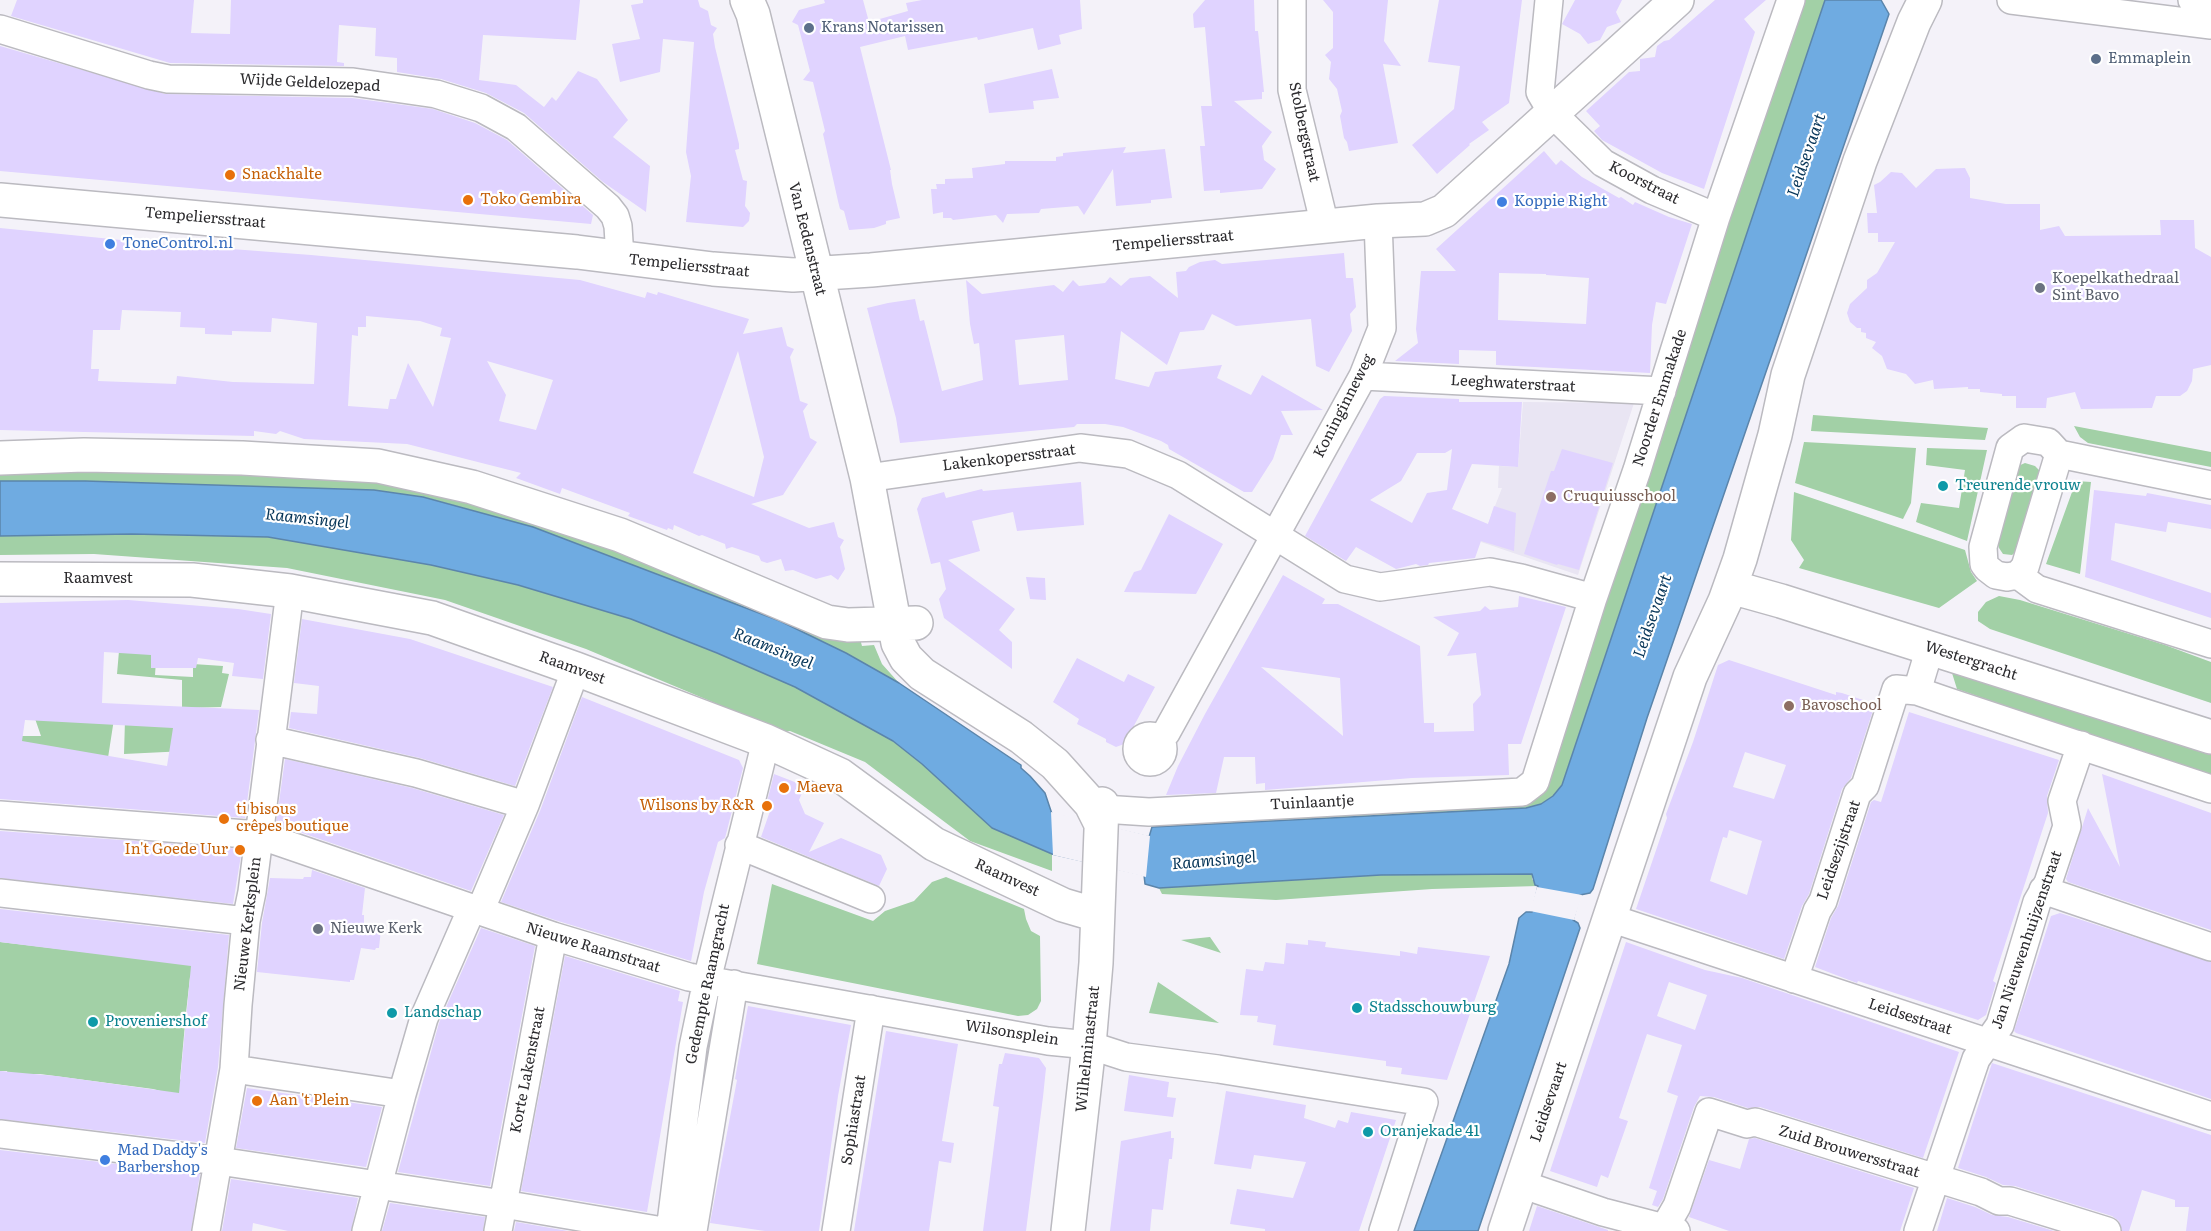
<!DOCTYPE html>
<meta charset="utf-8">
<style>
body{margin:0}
canvas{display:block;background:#f4f2f9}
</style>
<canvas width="2211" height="1231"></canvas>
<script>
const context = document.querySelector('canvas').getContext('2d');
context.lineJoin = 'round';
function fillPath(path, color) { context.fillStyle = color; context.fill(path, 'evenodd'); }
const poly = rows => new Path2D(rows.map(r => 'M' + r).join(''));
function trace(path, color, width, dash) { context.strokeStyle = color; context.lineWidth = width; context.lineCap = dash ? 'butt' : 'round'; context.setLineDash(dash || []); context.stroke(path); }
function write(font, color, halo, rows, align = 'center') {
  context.font = font + ' Literata,serif'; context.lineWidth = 4.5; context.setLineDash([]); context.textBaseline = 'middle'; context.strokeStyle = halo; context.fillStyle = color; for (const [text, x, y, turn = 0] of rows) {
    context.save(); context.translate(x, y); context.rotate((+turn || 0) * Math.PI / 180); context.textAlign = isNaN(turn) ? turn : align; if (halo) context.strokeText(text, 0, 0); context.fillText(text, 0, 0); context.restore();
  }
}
const built = poly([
 [1523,402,1634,403,1578,575,1481,542,1502,488,1498,488,1499,466,1518,467]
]);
const green = poly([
 [1804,0,1825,0,1562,785,1553,796,1541,804,1526,808,1171,826,1173,821,1525,797],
 [1813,415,1988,428,1985,440,1811,431],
 [2074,426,2211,452,2211,467,2088,443,2080,437],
 [1804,442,1916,448,1911,503,1903,519,1795,483],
 [1927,448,1987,450,1967,541,1916,522,1921,503,1959,508,1965,470,1926,465],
 [2025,463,2035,466,2041,472,2019,549,2012,555,2003,554,1999,548,1998,542,2018,466],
 [78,465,376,480,464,499,553,525,860,639,862,646,874,645,882,664,899,683,846,653,780,621,533,527,424,497,374,490,85,481,0,481,0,470],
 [2076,481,2091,482,2080,574,2046,564],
 [1794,492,1965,550,1971,572,1977,581,1939,608,1799,568,1804,560,1791,540],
 [132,534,268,537,358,552,431,565,518,585,631,619,717,653,795,687,893,741,922,764,992,828,1052,854,1052,871,970,841,865,762,790,731,784,732,586,649,445,600,287,568,94,554,0,555,0,536],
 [1999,596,2020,600,2165,645,2211,662,2211,703,1990,629,1978,621,1978,612,1986,602],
 [157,646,155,675,193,677,193,664,223,666,222,673,229,674,221,707,182,708,182,680,117,674,119,651],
 [1957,668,2211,752,2211,777,1957,689,1952,673],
 [31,707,190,714,186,751,124,754,125,720,114,719,105,777,0,749,16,736,41,736],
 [1533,874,1532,879,1538,886,1432,889,1276,900,1162,894,1159,888,1382,875],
 [946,877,1024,909,1026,919,1031,931,1040,936,1041,1001,1037,1009,1028,1015,1018,1016,757,964,772,884,873,921,885,911,914,901,932,882],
 [1210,937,1221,953,1181,940],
 [0,942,212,967,190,977,186,1013,180,1079,199,1101,153,1089,40,1074,8,1074,7,1071,0,1071],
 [1158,982,1219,1023,1149,1013]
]);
const water = poly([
 [1825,0,1881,0,1889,14,1647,718,1593,889,1590,893,1580,895,1573,920,1578,923,1580,928,1478,1231,1414,1231,1509,964,1519,918,1526,912,1532,912,1538,886,1535,885,1532,874,1381,875,1159,888,1145,884,1144,875,1052,854,992,828,922,764,893,741,795,687,717,653,631,619,518,585,431,565,268,537,132,534,0,536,0,481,85,481,374,490,423,497,533,527,780,621,846,653,899,683,1021,765,1021,768,1030,776,1045,793,1052,814,1149,837,1152,827,1526,808,1541,804,1553,796,1562,785,1825,0]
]);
const pier = poly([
 [1051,812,1150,836,1146,877,1053,855],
 [1537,887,1582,895,1574,920,1530,911]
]);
const building = poly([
 [17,0,194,0,191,33,230,34,231,0,580,0,576,40,483,35,479,80,516,85,544,107,552,97,556,101,578,71,597,79,628,120,613,137,650,166,646,212,603,182,524,113,486,93,441,79,397,72,397,58,375,56,376,28,339,25,337,62,344,63,344,66,170,63,11,16],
 [643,0,698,0,700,7,708,11,711,25,717,28,713,34,715,47,739,144,739,149,735,150,743,180,747,181,745,206,750,213,749,221,743,227,686,222,691,176,686,152,694,42,663,39,660,72,620,82,612,44,640,39,631,5,643,3],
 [824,0,863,0,869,22,908,11,906,3,922,0,1080,0,1082,29,1059,35,1061,44,1038,50,1033,28,978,40,977,37,908,50,905,36,860,47,891,170,890,170,892,184,900,218,886,221,886,224,874,228,849,230,844,211,840,209,838,201,823,134,825,131,813,82,803,80,810,71,798,25,792,22,799,10,825,3],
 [1205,0,1254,0,1255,31,1258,31,1264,92,1262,92,1262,99,1234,101,1272,132,1262,146,1263,152,1264,160,1276,169,1262,189,1220,193,1220,190,1204,191,1200,146,1205,146,1201,106,1212,106,1205,27,1194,28,1193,14],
 [1323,0,1388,0,1384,41,1401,66,1383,64,1398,143,1349,151,1347,142,1344,138,1340,116,1342,111,1337,89,1329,79,1331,62,1325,55,1333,48,1333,12],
 [1439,0,1522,0,1509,103,1482,122,1489,130,1469,144,1470,145,1437,174,1412,145,1454,109,1460,66,1428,62],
 [1575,0,1622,0,1616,12,1621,22,1607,27,1600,40,1588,44,1580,34,1562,24],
 [1715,0,1766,0,1744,19,1755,32,1704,189,1662,173,1602,140,1594,131,1600,126,1586,111,1629,72,1640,71,1640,59,1655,57,1657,46,1664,41,1669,40],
 [0,46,165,94,352,98,433,109,475,123,507,140,593,215,591,224,0,171],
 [1052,69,1059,98,1033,101,1034,109,989,113,984,84],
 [1126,147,1123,153,1165,149,1172,198,1151,200,1151,203,1116,206,1113,169,1084,215,1078,206,1041,209,1039,213,1007,214,1003,223,996,215,953,220,951,218,943,218,943,212,933,214,931,189,937,189,936,184,945,184,945,179,973,178,972,168,1005,164,1005,161,1056,161,1056,157,1063,156,1063,153],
 [1544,151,1556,165,1561,160,1582,177,1619,198,1621,197,1633,205,1635,202,1669,217,1692,224,1666,304,1656,302,1652,325,1650,373,1496,365,1496,351,1459,350,1459,364,1395,361,1418,343,1416,329,1421,271,1456,271,1436,249],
 [1499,273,1546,274,1546,275,1589,278,1586,324,1498,320],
 [1965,168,1970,178,1970,198,2006,204,2040,204,2040,230,2059,226,2065,236,2161,235,2160,220,2194,220,2195,248,2211,257,2211,365,2193,369,2192,381,2187,391,2180,396,2156,396,2152,408,2081,409,2075,392,2047,398,2046,408,2016,408,2016,396,2002,396,2002,394,1980,392,1980,389,1968,389,1968,387,1934,389,1933,380,1915,384,1906,374,1887,369,1882,356,1872,348,1876,342,1866,338,1866,333,1861,332,1861,328,1857,328,1850,322,1847,313,1850,304,1867,288,1867,280,1877,273,1895,242,1878,242,1878,233,1868,233,1867,213,1877,213,1874,185,1880,182,1891,172,1902,173,1916,188,1936,169],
 [0,228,152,243,311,255,580,280,645,298,647,292,657,295,658,292,749,319,743,334,782,327,787,346,794,349,790,357,800,401,808,404,803,411,810,438,817,442,783,495,751,504,809,528,834,522,838,537,844,540,840,547,845,569,838,580,831,575,816,579,793,570,785,571,781,559,767,563,761,561,759,556,732,547,726,549,725,544,702,535,699,536,674,525,673,530,668,528,667,530,628,516,630,513,562,488,560,494,516,478,521,473,407,444,304,439,280,431,276,434,254,431,254,436,0,430],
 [122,310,181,312,180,327,205,328,205,334,232,335,232,331,271,332,272,318,317,323,314,384,233,382,177,376,176,384,98,381,99,369,91,369,93,330,120,330],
 [366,316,420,321,442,328,440,336,451,338,433,407,408,363,396,399,390,399,388,409,348,406,352,335,358,336,358,327,366,327],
 [738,351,764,457,754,497,693,473],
 [487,361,553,380,536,430,499,421,506,395],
 [1344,253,1346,278,1353,278,1356,307,1350,314,1352,331,1329,372,1316,366,1311,319,1236,326,1212,314,1204,330,1180,332,1167,365,1121,331,1115,379,1149,387,1155,372,1222,365,1217,378,1251,395,1262,375,1323,410,1281,411,1293,435,1281,435,1273,459,1252,492,1244,492,1169,449,1168,445,1161,441,1123,427,1105,424,1077,424,1074,427,900,443,896,418,867,308,888,303,915,299,920,321,924,320,942,391,983,380,979,343,974,344,970,324,966,280,982,294,1054,285,1063,292,1073,280,1079,286,1088,285,1105,283,1110,277,1121,286,1130,278,1150,276,1178,298,1176,272,1186,271,1189,267,1200,262,1215,260,1222,264],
 [1064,335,1068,380,1019,385,1015,340],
 [1384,396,1459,399,1459,402,1522,402,1518,467,1472,464,1452,509,1488,524,1494,506,1516,513,1514,551,1481,541,1475,558,1429,563,1428,565,1420,566,1416,564,1396,569,1356,547,1346,561,1305,536,1380,399],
 [1452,449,1447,490,1427,493,1412,523,1370,500,1401,481,1417,453,1445,453],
 [1562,449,1613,463,1579,570,1558,564,1557,565,1524,554,1551,471,1554,471],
 [1081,482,1084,525,1017,531,1013,512,972,521,980,551,948,560,1015,609,999,630,1012,642,1012,669,944,618,939,599,946,589,940,562,931,564,917,509,922,498,944,492,946,498,982,489,983,491],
 [2094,490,2146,496,2147,493,2211,505,2211,529,2168,522,2166,532,2115,523,2111,560,2211,593,2211,618,2085,577],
 [1169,514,1223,544,1196,594,1124,592,1134,572,1141,570],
 [1283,575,1325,599,1322,604,1338,604,1420,646,1424,723,1434,723,1434,732,1474,731,1473,704,1481,695,1476,653,1447,656,1459,633,1433,617,1480,611,1485,606,1490,610,1518,607,1519,596,1566,607,1521,744,1508,744,1509,775,1412,778,1265,790,1265,783,1256,784,1255,757,1224,757,1216,793,1166,795,1178,766,1205,714],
 [1261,667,1340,678,1343,736],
 [1026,577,1045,578,1046,600,1030,599],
 [128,600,238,609,271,614,263,679,232,676,234,663,198,658,196,668,151,668,151,655,104,652,102,703,259,710,245,818,0,799,0,603],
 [25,720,173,728,167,766,22,741],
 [302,619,410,639,553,687,515,786,420,758,289,728,291,712,317,714,319,686,294,683],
 [1077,658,1124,682,1128,674,1155,687,1124,744,1116,747,1106,742,1106,739,1077,724,1079,719,1053,702],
 [1729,660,1836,695,1836,692,1842,693,1875,704,1851,778,1842,789,1809,894,1802,906,1784,959,1636,909,1667,818,1666,814,1693,742,1718,665],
 [1745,752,1786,765,1774,799,1733,787],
 [1729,830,1762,841,1747,895,1710,881,1723,837,1727,838],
 [582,697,739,760,743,768,725,838,718,842,704,892,691,961,558,921,501,902,540,811],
 [1909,712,2059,760,2047,796,2048,813,1993,981,1996,983,1986,1015,1978,1020,1864,983,1858,981,1857,983,1815,967,1831,918,1838,906,1871,802,1874,800,1881,802],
 [285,759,412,788,504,815,471,891,276,824],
 [774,774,805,786,799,800,805,814,824,823,809,852,841,838,881,855,887,869,879,886,761,837,770,811,765,810],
 [2102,774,2211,813,2211,930,2068,882,2066,879,2088,808,2120,867],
 [0,831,242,849,233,904,0,878],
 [312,870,365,888,362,915,364,915,364,924,379,926,379,929,381,929,379,948,376,948,375,950,361,948,354,980,350,980,350,982,257,972,262,923,270,878,303,879,304,877,311,877],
 [0,909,229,935,218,1067,205,1143,0,1119,0,1071,56,1076,179,1093,191,966,0,942],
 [2060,913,2211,962,2211,1099,2016,1033,2014,1031,2051,916],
 [481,928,535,946,490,1186,398,1172,439,1023],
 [1308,940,1326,942,1325,947,1400,956,1400,951,1417,954,1418,947,1490,956,1447,1080,1401,1074,1402,1068,1386,1066,1386,1061,1273,1045,1276,1025,1257,1022,1258,1016,1240,1015,1246,969,1263,971,1265,962,1284,964,1286,943,1308,945],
 [1626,942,1705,970,1742,978,1959,1052,1923,1158,1760,1107,1748,1108,1714,1097,1700,1096,1694,1107,1663,1199,1658,1207,1652,1205,1657,1191,1649,1188,1678,1096,1667,1092,1682,1045,1647,1034,1619,1118,1628,1121,1608,1178,1601,1175,1597,1187,1550,1171],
 [1669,982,1707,995,1695,1030,1657,1016],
 [565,956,680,991,678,1001,683,1002,647,1212,521,1191],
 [748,1006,851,1025,838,1096,819,1231,765,1231,710,1223,737,1080,735,1079],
 [886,1031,958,1044,942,1141,954,1143,951,1163,939,1161,929,1231,854,1231],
 [1005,1053,1039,1058,1046,1068,1043,1097,1026,1231,983,1231,999,1107,993,1106,999,1064,1002,1064],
 [1992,1063,2211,1135,2211,1231,2186,1231,2189,1207,2175,1207,2175,1200,2142,1190,2129,1231,2122,1231,2119,1221,2112,1216,2015,1186,2003,1185,1986,1177,1958,1168],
 [1129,1075,1169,1082,1167,1097,1176,1098,1173,1117,1124,1111],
 [247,1088,382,1107,366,1167,236,1148],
 [1226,1091,1306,1105,1304,1118,1335,1128,1338,1120,1348,1123,1351,1112,1396,1120,1359,1231,1265,1231,1265,1229,1230,1224,1237,1189,1293,1198,1306,1162,1254,1155,1251,1169,1214,1164],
 [1171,1131,1171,1138,1174,1138,1172,1159,1169,1159,1163,1210,1152,1209,1150,1231,1110,1231,1121,1141],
 [1755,1138,1914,1188,1900,1231,1729,1231,1689,1217,1709,1160,1740,1169,1749,1139],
 [0,1150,200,1174,191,1231,0,1231],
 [231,1179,358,1198,351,1231,288,1231,253,1223,252,1231,222,1231],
 [1947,1198,1975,1207,1992,1215,2008,1217,2054,1231,1937,1231],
 [390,1203,485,1217,483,1231,382,1231],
 [1537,1206,1608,1230,1608,1231,1529,1231],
 [516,1222,568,1231,514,1231]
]);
const street = poly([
 [1292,0,1292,90,1325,226],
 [1549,0,1540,92,1553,114,1603,163,1652,190,1716,217],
 [2011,0,2211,25],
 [2192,0,2211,3],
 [0,29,149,75,168,79,353,82,436,94,481,108,516,127,608,207,615,216,618,226,620,258],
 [1363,376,1662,391],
 [2024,438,2048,442,2059,454,2025,567,2018,575,2007,577,1996,575,1987,568,1984,564,1983,547,2010,448,2024,438],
 [2059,454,2211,485],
 [867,478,1080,448,1128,454,1178,475,1345,579,1380,587,1490,572,1521,578,1593,598],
 [2018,575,2037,589,2211,644],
 [1917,691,1930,648],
 '1137 749a13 13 0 1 1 26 0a13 13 0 1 1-26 0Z',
 [270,740,416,773,525,805],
 [1159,740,1166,733,1363,376,1382,328,1378,221],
 [1103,809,1149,812,1522,792,1535,782,1593,598,1637,470,1716,217,1791,0],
 [0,815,259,835,553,936,689,977,1048,1041,1089,1045,1126,1057,1218,1069,1424,1102,1383,1231],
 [739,845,871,899],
 [2043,890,2211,947],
 [0,893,246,921],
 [480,911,525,805,576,669],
 [1610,918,2211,1116],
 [1794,979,1817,911,1823,901,1857,794,1865,786,1896,689,1917,691,1949,702,2211,789],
 [234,1069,402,1094],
 [0,1134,219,1161,503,1204,663,1231],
 [1521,1184,1603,1212,1676,1231],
 [1665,1227,1677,1206,1709,1112,1747,1124,1755,1122,1981,1192,1999,1201,2010,1201,2107,1231],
 [206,1231,234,1069,238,1005,246,921,252,892,290,591],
 [366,1231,402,1094,424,1018,472,908],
 [498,1231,553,936],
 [670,1231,693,1047,707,980,766,741],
 [693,1231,734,984],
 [836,1231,871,1009],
 [1918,1231,1976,1059,2000,1025,2037,902,2048,883,2067,826,2062,801,2081,745]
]);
const secondary = poly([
 [747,0,753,14,867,478,898,643,906,658,922,674,1021,737,1055,764,1091,804,1101,824],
 [0,200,577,252,713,269,793,275,871,270,1378,221,1425,219,1444,211,1677,0],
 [0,458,84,455,242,458,378,466,472,487,620,535,827,622,848,625,916,623],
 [0,579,192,580,290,591,432,618,576,669,766,741,840,775,934,844,1063,905,1097,915],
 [1731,587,1781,601,2211,737],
 [1068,1231,1089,1045,1096,963,1102,804],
 [1505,1231,1690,677,1725,601,1740,559,1775,435,1788,375,1860,161,1914,22,1925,0]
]);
const markers = [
 [809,28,6,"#5c6f8a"],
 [2096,59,6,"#5c6f8a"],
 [230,175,6,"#e8710a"],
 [468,200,6,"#e8710a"],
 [1502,202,6,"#3f7fe0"],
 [110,244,6,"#3f7fe0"],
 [2040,288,6,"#6b7280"],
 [1943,486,6,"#0f9aa8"],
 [1551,497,6,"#8d6e63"],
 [1789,706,6,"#8d6e63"],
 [784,788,6,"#e8710a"],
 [767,806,6,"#e8710a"],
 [224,819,6,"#e8710a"],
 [240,850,6,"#e8710a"],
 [318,929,6,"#6b7280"],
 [1357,1008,6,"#0f9aa8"],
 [392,1013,6,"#0f9aa8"],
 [93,1022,6,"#0f9aa8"],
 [257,1101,6,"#e8710a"],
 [1368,1132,6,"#0f9aa8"],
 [105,1160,6,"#3f7fe0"]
];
const serviceNames = [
 ["Krans Notarissen",821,28],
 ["Emmaplein",2108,59]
];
const streetNames = [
 ["Wijde Geldelozepad",310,83,3],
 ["Stolbergstraat",1304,132,78],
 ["Koorstraat",1644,183,27],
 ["Tempeliersstraat",205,218,5],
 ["Van Eedenstraat",807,239,76],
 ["Tempeliersstraat",1173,241,-5],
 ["Tempeliersstraat",689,266,6],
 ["Leeghwaterstraat",1513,384,3],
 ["Noorder Emmakade",1660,398,-72],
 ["Koninginneweg",1344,406,-63],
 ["Lakenkopersstraat",1009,458,-7],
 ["Raamvest",98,579],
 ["Westergracht",1971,661,18],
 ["Raamvest",572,668,20],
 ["Tuinlaantje",1312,803,-3],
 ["Leidsezijstraat",1839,850,-71],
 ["Raamvest",1007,878,25],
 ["Nieuwe Kerksplein",248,924,-83],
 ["Jan Nieuwenhuijzenstraat",2027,940,-71],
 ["Nieuwe Raamstraat",593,948,17],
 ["Gedempte Raamgracht",708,984,-78],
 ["Leidsestraat",1910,1017,18],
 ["Wilsonsplein",1012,1033,9],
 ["Wilhelminastraat",1088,1049,-84],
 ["Korte Lakenstraat",528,1070,-79],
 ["Leidsevaart",1549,1102,-71],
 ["Sophiastraat",854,1120,-81],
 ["Zuid Brouwersstraat",1849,1152,17]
];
const foodNames = [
 ["Snackhalte",242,175],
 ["Toko Gembira",480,200],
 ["Maeva",796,788],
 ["Wilsons by R&R",755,806,"right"],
 ["ti bisous",236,810],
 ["crêpes boutique",236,827],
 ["In't Goede Uur",228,850,"right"],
 ["Aan 't Plein",269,1101]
];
const shopNames = [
 ["Koppie Right",1514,202],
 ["ToneControl.nl",122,244],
 ["Mad Daddy's",117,1151],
 ["Barbershop",117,1168]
];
const worshipNames = [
 ["Koepelkathedraal",2052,279],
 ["Sint Bavo",2052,296],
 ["Nieuwe Kerk",330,929]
];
const cultureNames = [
 ["Treurende vrouw",1955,486],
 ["Stadsschouwburg",1369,1008],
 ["Landschap",404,1013],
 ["Proveniershof",105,1022],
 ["Oranjekade 41",1380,1132]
];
const educationNames = [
 ["Cruquiusschool",1563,497],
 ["Bavoschool",1801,706]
];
const waterNames = [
 ["Leidsevaart",1807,155,-71],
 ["Raamsingel",307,519,6],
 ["Leidsevaart",1653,616,-71],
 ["Raamsingel",773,649,22],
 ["Raamsingel",1214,861,-5]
];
fillPath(built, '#e9e5f3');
fillPath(green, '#a2d0a6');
fillPath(water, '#6fabe1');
trace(water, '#5b85ab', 1.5);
fillPath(pier, '#f4f2f9');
fillPath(building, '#e0d3ff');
trace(street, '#bbbac0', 30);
trace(secondary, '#bbbac0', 36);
trace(street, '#fff', 27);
trace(secondary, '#fff', 33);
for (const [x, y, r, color] of markers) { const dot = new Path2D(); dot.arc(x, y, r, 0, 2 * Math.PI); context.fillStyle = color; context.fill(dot); trace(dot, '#fff', 2); }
write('15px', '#4e5e75', '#fff', serviceNames, 'left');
write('15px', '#2c2b2e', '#fff', streetNames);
write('15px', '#c56008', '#fff', foodNames, 'left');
write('15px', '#366cbe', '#fff', shopNames, 'left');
write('15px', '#5b616d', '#fff', worshipNames, 'left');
write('15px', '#0d838f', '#fff', cultureNames, 'left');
write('15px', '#785e54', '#fff', educationNames, 'left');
write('italic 16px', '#063558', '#fff', waterNames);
</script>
